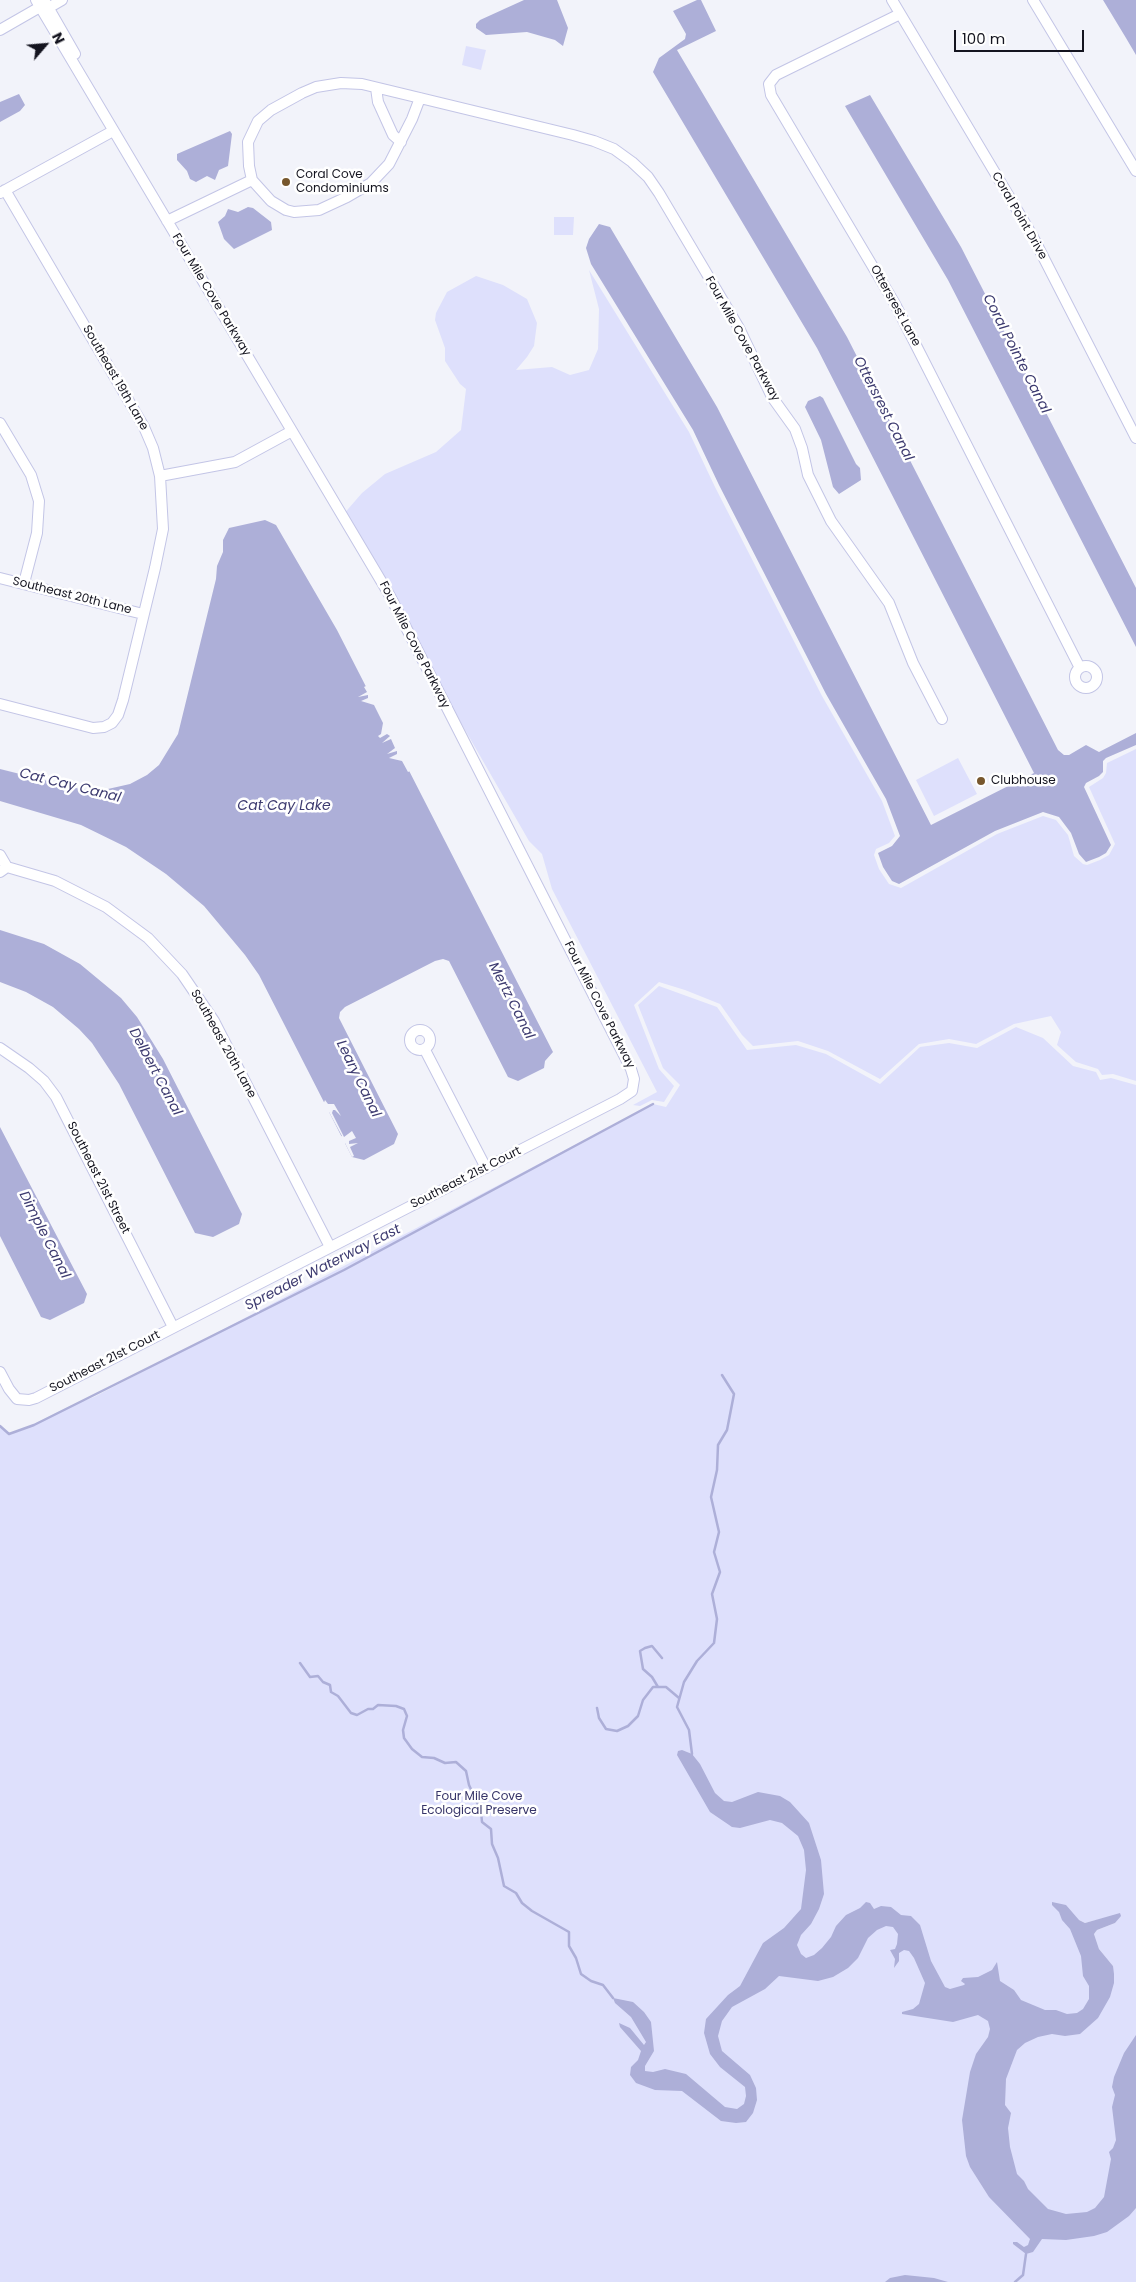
<!DOCTYPE html>
<style>
body{margin:0}
#map{position:relative;width:1136px;height:2282px;overflow:hidden;background:#f2f3fa;font-family:Poppins,sans-serif}
canvas{display:block}
.north{position:absolute;left:20px;top:20px;width:50px;height:50px;-webkit-text-stroke:4px #fff;paint-order:stroke;rotate:63deg;font-size:14px;font-weight:700;line-height:20px;text-align:center;color:#14141f}
.north::after{content:'';display:block;margin:auto;width:18px;height:22px;background:#14141f;clip-path:polygon(50% 0,100% 100%,50% 72%,0 100%)}
.scale{position:absolute;left:954px;top:30px;width:130px;height:22px;box-sizing:border-box;border:2px solid #14141f;border-top:0;padding-left:6px;font-size:15px;line-height:18px;white-space:nowrap;color:#14141f;-webkit-text-stroke:4px #fff;paint-order:stroke}
</style>
<div id="map">
<canvas width="1136" height="2282"></canvas>
<div class="north">N</div>
<div class="scale">100 m</div>
</div>
<script>
const context = document.querySelector('canvas').getContext('2d');
context.lineJoin = 'round';
function fillPath(path, color) { context.fillStyle = color; context.fill(path, 'evenodd'); }
const poly = rows => new Path2D(rows.map(r => 'M' + r).join(''));
function trace(path, color, width, dash) { context.strokeStyle = color; context.lineWidth = width; context.lineCap = dash ? 'butt' : 'round'; context.setLineDash(dash || []); context.stroke(path); }
function write(font, color, halo, rows, align = 'center') {
  context.font = font + ' Poppins,sans-serif'; context.lineWidth = 5; context.setLineDash([]); context.textBaseline = 'middle'; context.strokeStyle = halo; context.fillStyle = color; for (const [text, x, y, turn = 0] of rows) {
    context.save(); context.translate(x, y); context.rotate((+turn || 0) * Math.PI / 180); context.textAlign = isNaN(turn) ? turn : align; if (halo) context.strokeText(text, 0, 0); context.fillText(text, 0, 0); context.restore();
  }
}
const green = poly([
 [466,46,486,50,481,70,462,65],
 [554,217,574,217,573,235,554,235],
 [589,270,689,432,715,487,822,696,882,801,895,836,889,843,876,849,874,855,879,869,889,884,901,888,997,834,1043,816,1056,820,1068,835,1074,856,1083,864,1087,865,1100,860,1109,855,1115,844,1089,787,1103,778,1106,773,1107,763,1136,749,1136,1081,1113,1074,1102,1075,1098,1069,1076,1062,1057,1045,1061,1032,1051,1016,1014,1024,976,1044,949,1039,919,1044,880,1079,828,1051,798,1041,753,1046,742,1035,720,1004,685,990,659,982,634,1005,659,1069,674,1086,664,1102,652,1100,640,1106,633,1105,657,1092,552,889,542,854,529,841,342,516,362,493,385,474,436,452,461,430,466,389,460,384,445,361,445,348,435,320,436,313,447,292,476,276,503,285,527,299,537,323,534,346,527,357,516,370,552,367,570,375,589,370,598,349,599,309],
 [958,758,977,794,934,816,916,780],
 [659,986,717,1007,747,1050,796,1045,826,1054,880,1084,920,1047,949,1043,977,1048,1016,1027,1043,1038,1073,1066,1096,1072,1100,1080,1111,1078,1136,1085,1136,2282,0,2282,0,1426,9,1434,20,1431,70,1406,94,1397,653,1104,666,1107,680,1085,663,1068,638,1005],
 [1120,1914,1115,1923,1097,1930,1094,1934,1099,1949,1113,1966,1113,1985,1079,1920,1085,1923]
]);
const water = poly([
 [524,0,557,0,568,28,563,46,555,40,527,32,486,35,476,28,476,24,480,20],
 [697,0,701,0,716,31,677,50,847,337,1058,750,1064,755,1069,755,1086,745,1099,752,1136,733,1136,745,1106,758,1103,761,1103,772,1099,776,1086,783,1084,787,1111,845,1106,853,1099,857,1086,862,1079,854,1071,833,1059,817,1043,812,995,831,899,884,892,881,883,867,878,853,892,846,900,836,886,799,826,694,719,485,693,430,591,264,586,248,589,239,599,224,610,227,717,407,931,825,1034,773,817,348,653,72,659,58,685,39,686,34,673,11],
 [1103,0,1136,0,1136,55,1126,38],
 [19,94,25,105,20,111,0,122,0,102],
 [870,95,961,247,1136,588,1136,647,948,280,845,106],
 [230,131,232,134,228,166,219,170,215,180,207,176,196,182,190,179,187,171,177,160,177,154],
 [248,207,253,208,271,222,272,230,234,249,224,239,218,222,225,216,228,209,238,212],
 [820,396,823,398,856,464,860,468,861,480,839,494,833,487,821,440,805,407,808,401],
 [265,520,276,525,337,630,553,1052,545,1061,544,1068,518,1081,508,1077,449,961,443,959,435,961,345,1007,340,1012,339,1018,398,1134,394,1144,364,1160,352,1157,259,975,245,955,204,906,166,874,126,847,81,825,0,801,0,769,80,789,99,791,130,784,147,775,159,765,178,734,216,579,217,566,223,552,223,540,229,528],
 [0,930,44,944,80,964,121,998,137,1017,163,1059,242,1214,239,1224,213,1237,195,1233,119,1084,92,1043,79,1029,53,1007,26,992,0,982],
 [0,1127,87,1294,84,1303,50,1320,41,1317,0,1236],
 [682,1750,692,1754,700,1764,715,1793,724,1801,732,1802,758,1792,780,1796,790,1802,809,1823,821,1860,824,1894,819,1909,811,1924,801,1935,797,1945,801,1954,806,1958,814,1955,822,1948,831,1937,836,1926,846,1915,860,1908,866,1902,870,1903,874,1909,881,1906,891,1907,901,1915,911,1916,920,1925,931,1961,945,1987,950,1989,964,1985,965,1984,961,1981,963,1978,978,1977,992,1970,997,1962,1000,1981,1014,1990,1021,2000,1045,2010,1056,2010,1067,2014,1077,2013,1083,2009,1089,1999,1089,1986,1083,1976,1081,1956,1070,1929,1062,1920,1059,1912,1052,1905,1052,1902,1066,1905,1079,1920,1085,1923,1120,1913,1121,1916,1115,1923,1097,1930,1094,1934,1099,1949,1113,1966,1114,1974,1114,1983,1110,1997,1098,2018,1080,2034,1065,2036,1052,2034,1038,2037,1025,2043,1017,2050,1006,2079,1005,2105,1011,2113,1008,2128,1010,2147,1017,2174,1024,2181,1028,2189,1048,2209,1066,2214,1087,2212,1095,2208,1104,2197,1111,2159,1109,2152,1113,2148,1116,2140,1112,2107,1115,2095,1112,2087,1114,2077,1124,2053,1136,2035,1136,2208,1129,2216,1107,2232,1094,2236,1066,2240,1042,2239,1033,2252,1026,2254,1013,2244,1013,2242,1017,2242,1024,2247,1028,2245,1030,2239,989,2197,970,2167,966,2156,962,2120,970,2072,976,2054,988,2037,990,2029,988,2021,978,2015,953,2022,902,2014,902,2012,913,2009,919,2004,925,1983,914,1958,909,1951,904,1950,899,1953,899,1961,894,1968,895,1959,890,1950,895,1949,897,1944,898,1934,893,1927,886,1926,877,1930,868,1938,858,1958,848,1968,833,1977,818,1981,779,1976,765,1989,732,2007,722,2021,718,2036,722,2051,750,2075,756,2088,757,2100,753,2113,746,2122,736,2123,721,2121,682,2091,655,2090,636,2083,630,2075,631,2067,638,2060,641,2051,620,2027,619,2023,630,2028,644,2045,646,2042,631,2017,615,2003,613,1998,633,2002,644,2012,651,2022,654,2051,645,2066,645,2071,653,2072,665,2069,686,2074,725,2107,737,2109,744,2104,746,2096,745,2087,720,2067,710,2054,704,2033,706,2019,728,1995,740,1986,763,1943,784,1928,801,1909,806,1870,804,1850,798,1836,782,1823,770,1820,740,1828,732,1827,710,1812,677,1755,678,1751],
 [905,2275,934,2278,948,2282,885,2282,890,2278]
]);
const pier = poly([
 [368,685,382,713,381,714,410,771,408,772,402,761,389,758,397,754,397,751,387,754,395,748,391,739,382,743,390,736,387,734,380,738,378,736,381,734,383,723,374,705,361,701,368,698,368,695,358,697,367,692,364,687],
 [325,1100,328,1104,334,1104,341,1116,335,1110,333,1110,332,1113,344,1137,352,1131,356,1138,349,1141,349,1144,358,1143,350,1147,354,1156,352,1157,345,1143,343,1144,339,1137,342,1136,329,1112,327,1113,323,1105]
]);
const stream = poly([
 [0,1426,9,1434,34,1425,344,1270,653,1104],
 [300,1663,310,1677,318,1676,323,1682,330,1685,331,1692,338,1696,351,1713,357,1715,368,1709,373,1709,378,1705,396,1706,404,1709,407,1716,403,1730,404,1738,412,1749,422,1757,434,1758,445,1763,456,1762,466,1771,469,1785,481,1811,482,1822,491,1829,492,1844,498,1858,504,1886,516,1893,522,1903,532,1911,569,1932,569,1946,576,1958,581,1974,591,1981,603,1985,613,1998],
 [658,1687,652,1677,643,1669,640,1651,645,1648,652,1646,662,1658],
 [597,1708,599,1718,606,1729,617,1731,628,1726,638,1716,643,1700,653,1687,666,1687,679,1698],
 [692,1754,689,1730,677,1707,684,1682,697,1661,714,1643,717,1619,712,1594,720,1572,714,1552,719,1532,711,1497,717,1470,718,1445,727,1430,734,1394,722,1375],
 [1015,2282,1023,2275,1026,2254]
]);
const street = poly([
 [44,0,75,54],
 [892,0,1032,235,1136,438],
 [1033,0,1136,171],
 [43,11,62,0],
 [900,14,776,75,769,84,771,95,895,304,1080,668],
 [0,30,40,7],
 [376,88,378,102,393,135,401,142],
 [420,98,412,119,389,164,371,183,347,197,319,210,294,212,286,210,271,201,252,180,249,166,248,142,258,121,271,110,302,93,316,87,341,83,362,84,420,98,573,135,594,141,614,149,632,162,648,177,659,193,739,328,772,397,795,429,802,448,808,475,831,521,889,603,913,663,942,719],
 [0,193,113,131],
 [167,221,252,180],
 [0,423,31,475,39,501,37,533,24,583],
 [160,476,235,462,292,431],
 [0,578,143,614],
 '1075 677a11 11 0 1 1 22 0a11 11 0 1 1-22 0Z',
 [0,704,93,728,104,727,112,723,118,715,123,700,155,568,163,529,160,476,153,448,144,427,5,190],
 [0,855,7,867,0,872],
 [7,867,55,881,106,907,148,938,182,974,214,1021,330,1247],
 '410 1040a10 10 0 1 1 20 0a10 10 0 1 1-20 0Z',
 [0,1048,29,1068,44,1081,56,1097,173,1327],
 [425,1050,486,1168],
 [0,1372,9,1389,17,1399,29,1400,36,1398,620,1099,632,1091,634,1079,631,1069,390,596,36,0]
]);
const markers = [
 [286,182,5,"#77572d"],
 [981,781,5,"#77572d"]
];
const poiNames = [
 ["Coral Cove",296,175],
 ["Condominiums",296,189],
 ["Clubhouse",991,781]
];
const streetNames = [
 ["Coral Point Drive",1019,216,60],
 ["Four Mile Cove Parkway",211,295,59],
 ["Ottersrest Lane",895,306,61],
 ["Four Mile Cove Parkway",742,339,61],
 ["Southeast 19th Lane",115,378,60],
 ["Southeast 20th Lane",72,596,14],
 ["Four Mile Cove Parkway",414,645,63],
 ["Four Mile Cove Parkway",599,1005,63],
 ["Southeast 20th Lane",223,1044,61],
 ["Southeast 21st Street",98,1178,63],
 ["Southeast 21st Court",466,1178,-27],
 ["Southeast 21st Court",105,1362,-27]
];
const parkNames = [
 ["Four Mile Cove",479,1797],
 ["Ecological Preserve",479,1811]
];
const waterNames = [
 ["Coral Pointe Canal",1016,354,63],
 ["Ottersrest Canal",883,409,63],
 ["Cat Cay Canal",70,786,14],
 ["Cat Cay Lake",284,806],
 ["Mertz Canal",511,1001,63],
 ["Delbert Canal",155,1072,62],
 ["Leary Canal",358,1079,64],
 ["Dimple Canal",44,1235,63],
 ["Spreader Waterway East",323,1268,-27]
];
fillPath(green, '#dee0fc');
fillPath(water, '#adafd8');
fillPath(pier, '#f2f3fa');
trace(stream, '#adafd8', 2.5);
trace(street, '#c3c5e6', 12);
trace(street, '#fff', 10);
for (const [x, y, r, color] of markers) { const dot = new Path2D(); dot.arc(x, y, r, 0, 2 * Math.PI); context.fillStyle = color; context.fill(dot); trace(dot, '#fff', 2); }
write('12px', '#14141f', '#fff', poiNames, 'left');
write('12px', '#14141f', '#fff', streetNames);
write('12px', '#363468', '#fff', parkNames);
write('italic 14px', '#3d3b70', '#fff', waterNames);
</script>
